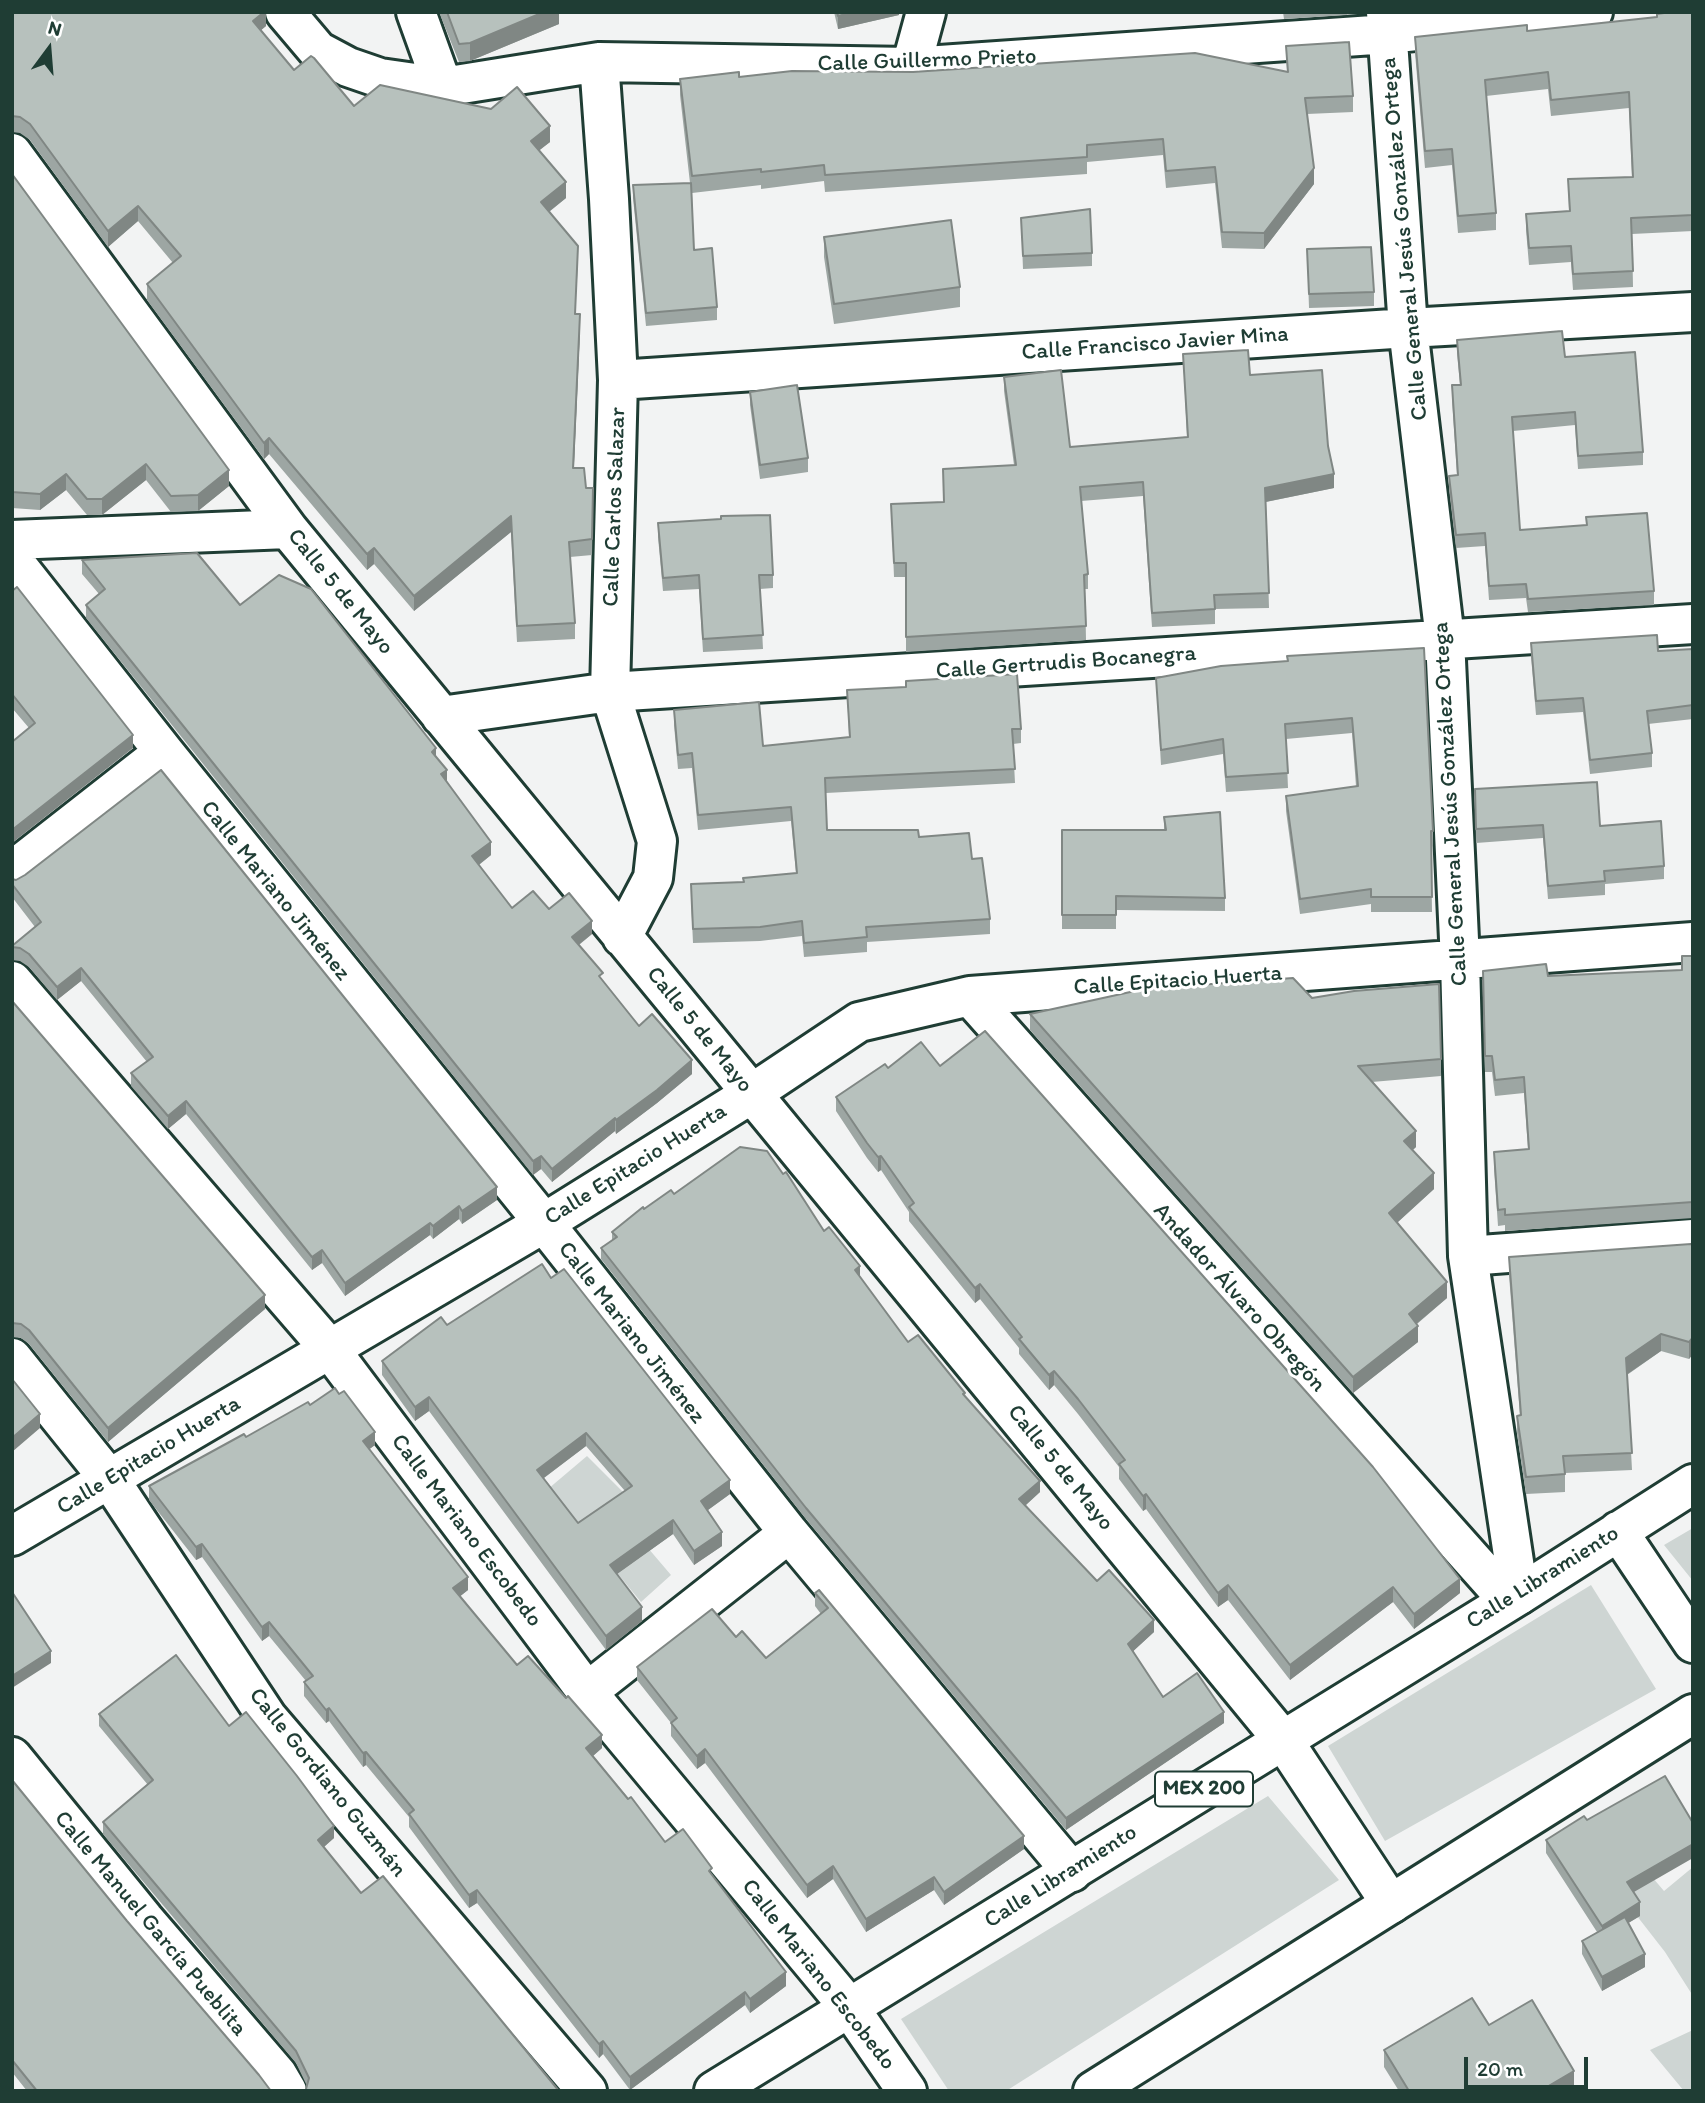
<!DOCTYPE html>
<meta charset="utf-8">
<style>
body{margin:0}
#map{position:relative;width:1705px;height:2103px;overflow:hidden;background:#f2f3f3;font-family:Itim,sans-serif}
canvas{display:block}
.frame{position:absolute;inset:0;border:14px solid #1f3d34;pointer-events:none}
.north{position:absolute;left:14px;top:14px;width:70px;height:70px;-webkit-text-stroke:5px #fff;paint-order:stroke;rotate:16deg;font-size:19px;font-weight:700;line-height:28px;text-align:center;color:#1f3d34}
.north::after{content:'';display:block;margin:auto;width:24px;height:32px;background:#1f3d34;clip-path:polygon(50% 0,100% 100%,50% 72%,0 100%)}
.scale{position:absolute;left:1464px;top:2057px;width:124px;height:32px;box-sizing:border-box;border:4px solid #1f3d34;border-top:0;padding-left:9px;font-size:21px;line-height:24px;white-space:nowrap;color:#1f3d34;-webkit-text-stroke:5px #fff;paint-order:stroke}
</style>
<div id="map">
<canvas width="1705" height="2103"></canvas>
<div class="frame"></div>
<div class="north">N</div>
<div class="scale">20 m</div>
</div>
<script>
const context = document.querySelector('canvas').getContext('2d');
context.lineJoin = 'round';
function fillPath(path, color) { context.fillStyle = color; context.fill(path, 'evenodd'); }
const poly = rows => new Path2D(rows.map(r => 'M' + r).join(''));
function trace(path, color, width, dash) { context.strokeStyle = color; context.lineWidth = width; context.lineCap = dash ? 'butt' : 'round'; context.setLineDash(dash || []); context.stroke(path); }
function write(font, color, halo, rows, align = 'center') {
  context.font = font + ' Itim,sans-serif'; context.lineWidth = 6; context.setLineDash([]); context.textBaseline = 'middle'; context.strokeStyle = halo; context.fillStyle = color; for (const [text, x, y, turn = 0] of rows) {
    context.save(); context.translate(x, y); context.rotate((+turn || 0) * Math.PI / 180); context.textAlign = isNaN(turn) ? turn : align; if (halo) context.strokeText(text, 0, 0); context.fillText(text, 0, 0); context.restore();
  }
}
const green = poly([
 [587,1456,626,1495,613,1507,671,1575,641,1602,548,1489],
 [1693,1528,1693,1581,1664,1545],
 [1591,1585,1656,1689,1385,1841,1328,1746],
 [1268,1796,1339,1880,1006,2091,949,2091,901,2019],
 [1608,1825,1664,1891,1693,1867,1693,1996,1665,1952,1577,1839],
 [1693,2030,1693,2091,1684,2091,1650,2050]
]);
const street = poly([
 [285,12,318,51,348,67,380,78,443,87,599,62,911,67,1388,34,1593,12],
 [416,12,443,87],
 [1386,12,1408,328,1445,639,1460,961,1468,1256,1519,1595],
 [599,62,609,199,618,380,610,692,657,841,653,878,622,937],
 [911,67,926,12],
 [12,153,288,529,1283,1740,1391,1904],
 [618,380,1408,328,1693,312],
 [12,540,288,529],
 [12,559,164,752,544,1223,789,1533,1072,1872],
 [441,716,610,692,1693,624],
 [12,871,164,752],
 [12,981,329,1348,587,1692,849,2007,907,2091],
 [970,996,1508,1600],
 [1468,1256,1693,1239],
 [12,1358,110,1480,267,1717,587,2091],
 [12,1536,544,1223,751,1094,859,1022,970,996,1693,942],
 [587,1692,789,1533],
 [12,1757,144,1919,277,2074,287,2091]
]);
const highway = poly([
 [1618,1531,1693,1643],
 [714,2091,1519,1595,1693,1484],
 [1093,2091,1693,1714]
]);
const wall = poly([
 [12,12,266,12,266,26,261,30,294,70,354,106,550,142,539,150,566,198,549,212,578,262,575,314,580,330,574,468,593,504,592,555,570,557,575,623,575,639,517,642,511,532,414,611,374,564,367,570,269,454,264,459,147,300,147,284,173,263,138,221,108,247,30,140,20,133,12,132],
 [439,12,559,12,559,24,470,61,459,62],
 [834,12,899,12,899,15,838,29],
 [1283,12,1347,12,1347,15,1284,19],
 [1693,12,1693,231,1632,234,1633,287,1573,290,1571,262,1529,265,1526,230,1526,214,1569,211,1568,179,1632,177,1629,108,1551,116,1548,89,1486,96,1496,213,1496,230,1458,233,1452,165,1425,168,1415,53,1415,37,1527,31,1657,17],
 [1286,46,1353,96,1353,112,1307,114,1314,184,1264,249,1222,248,1215,183,1166,188,1163,155,1087,162,1087,174,825,192,824,181,761,189,761,185,692,193,694,250,717,307,717,320,646,326,633,198,633,185,690,183,680,95,680,79,913,72,1287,72],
 [12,174,229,486,198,511,171,512,146,480,102,515,87,515,66,490,40,510,12,508],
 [1021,218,1092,253,1092,266,1023,269],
 [824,237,960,287,960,307,834,324,824,257],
 [1307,249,1374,292,1374,306,1309,308],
 [1457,340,1565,357,1643,452,1643,465,1578,469,1575,425,1513,431,1520,530,1654,591,1654,605,1528,612,1526,598,1489,600,1485,546,1456,548,1449,489,1449,476,1457,475,1452,399,1452,385,1460,385,1457,353],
 [1183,354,1250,375,1328,446,1334,488,1266,502,1269,608,1215,609,1215,624,1152,627,1143,496,1081,501,1088,574,1088,589,1085,589,1086,640,906,652,906,577,894,577,891,504,944,502,1014,465,1004,391,1004,377,1070,447,1187,437],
 [750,392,808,458,808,472,760,479,750,405],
 [658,523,773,575,773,588,760,589,763,649,703,652,699,589,663,591,658,537],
 [82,560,240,605,436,758,447,781,491,855,479,865,512,908,549,909,592,934,579,945,603,981,639,1026,692,1074,657,1103,616,1134,615,1131,552,1182,541,1169,533,1175,86,618,86,605,99,594,82,574],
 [12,591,133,748,29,728,12,708],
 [1531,643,1658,651,1693,649,1693,719,1648,724,1652,753,1652,767,1590,774,1583,712,1536,715,1531,656],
 [1424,648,1433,831,1433,846,1431,846,1432,912,1371,912,1371,904,1300,914,1286,811,1286,796,1356,786,1352,733,1286,739,1288,788,1226,792,1223,754,1161,765,1156,678,1287,661],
 [847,690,1021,729,1021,743,1013,744,1015,783,826,793,827,830,919,837,972,859,990,919,990,934,867,942,867,952,804,957,802,936,760,941,693,943,691,899,743,882,796,873,791,821,698,830,692,768,678,769,674,725,674,710,763,746,849,737],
 [1475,789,1600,826,1664,866,1664,879,1605,884,1605,895,1548,899,1543,838,1476,843],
 [1164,817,1225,898,1225,911,1116,910,1116,929,1062,929,1062,830,1164,830],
 [12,879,497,1200,462,1224,459,1219,433,1239,430,1235,345,1296,322,1263,312,1270,186,1114,168,1129,131,1086,131,1073,147,1062,81,981,57,1000,29,967,20,961,12,960,12,946,35,927,12,897],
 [1682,956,1693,956,1693,1218,1505,1231,1505,1225,1498,1226,1494,1168,1494,1152,1528,1149,1524,1093,1495,1096,1492,1072,1485,1072,1483,971,1548,976,1682,970],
 [1312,998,1441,1059,1441,1076,1372,1082,1416,1147,1413,1150,1434,1189,1397,1223,1447,1298,1417,1324,1418,1342,1353,1393,1030,1030,1030,1014],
 [12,1001,265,1309,108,1442,29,1344,21,1338,12,1337],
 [940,1066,1460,1593,1414,1629,1393,1602,1290,1680,1228,1600,1218,1607,1146,1509,1143,1511,1119,1479,1119,1467,1078,1414,1054,1385,1049,1390,1019,1354,1019,1348,980,1299,975,1303,909,1221,909,1212,881,1170,878,1172,867,1158,836,1111,836,1097,888,1068],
 [674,1194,824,1231,908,1342,965,1397,1040,1492,1025,1506,1097,1581,1154,1632,1133,1651,1163,1697,1224,1723,1066,1830,806,1519,601,1259,601,1248,612,1240,612,1232,644,1209],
 [1693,1246,1693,1354,1689,1359,1661,1351,1627,1375,1632,1470,1565,1473,1565,1492,1526,1494,1517,1433,1517,1416,1520,1416,1509,1275,1509,1257],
 [551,1278,730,1494,708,1510,722,1546,694,1565,673,1534,617,1574,642,1621,606,1650,429,1411,415,1421,382,1375,382,1361,447,1325],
 [586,1446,625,1491,578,1523,544,1478],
 [339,1394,375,1445,369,1449,468,1590,460,1596,517,1665,602,1748,593,1756,665,1842,712,1875,786,1986,750,2013,745,2005,630,2090,603,2054,599,2058,477,1903,469,1908,409,1827,409,1817,366,1765,363,1767,329,1721,326,1723,304,1696,304,1682,306,1681,269,1636,262,1641,202,1557,196,1560,149,1500,149,1486,310,1405],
 [815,1593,1024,1849,944,1905,934,1890,866,1932,833,1879,807,1898,705,1763,697,1769,671,1736,671,1723,637,1680,637,1667,736,1637,766,1658,821,1614,815,1606],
 [99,1714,229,1726,334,1838,324,1847,361,1893,559,2091,306,2089,307,2086,296,2063,103,1834,103,1822,148,1785,99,1726],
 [12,1780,127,1921,271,2091,27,2091,12,2072],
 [1546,1840,1633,1892,1640,1916,1628,1923,1645,1967,1602,1991,1582,1954,1582,1941,1597,1932,1546,1853],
 [1489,2025,1574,2088,1569,2091,1399,2091,1384,2067,1384,2050]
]);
const shadedWall = poly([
 [264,12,266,12,266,26,253,37,253,21],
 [544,12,559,12,559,24,470,61,470,43],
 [854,12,899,12,899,15,838,29,838,16],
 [550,126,550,142,531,157,531,141],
 [1314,168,1314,184,1264,249,1264,233],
 [566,182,566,198,541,218,541,202],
 [138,206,138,221,108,247,108,231],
 [580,314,580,330,573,484,573,468],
 [269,438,269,454,264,459,264,443],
 [146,464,146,480,102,515,102,499],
 [229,470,229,486,198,511,198,495],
 [66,474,66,490,40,510,40,494],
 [1334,474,1334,488,1265,502,1265,488],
 [511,516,511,532,414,611,414,596],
 [374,548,374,564,367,570,367,554],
 [133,735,133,748,12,843,12,830],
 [436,748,436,761,432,752],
 [447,770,447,783,441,774],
 [491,842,491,855,472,870,472,856],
 [592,921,592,934,572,950,572,937],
 [81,968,81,981,57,1000,57,987],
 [692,1060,692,1074,657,1103,616,1134,616,1120],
 [186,1101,186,1114,168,1129,168,1116],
 [615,1118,615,1131,552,1182,552,1169],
 [1416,1131,1416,1147,1404,1157,1404,1141],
 [541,1156,541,1169,533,1175,533,1161],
 [881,1156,881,1170,878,1172,878,1157],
 [1434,1173,1434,1189,1389,1230,1389,1213],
 [497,1187,497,1200,462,1224,462,1211],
 [459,1206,459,1219,433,1239,433,1226],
 [430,1223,430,1235,345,1296,345,1283],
 [322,1250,322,1263,312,1270,312,1257],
 [860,1266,860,1278,855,1270],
 [1447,1282,1447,1298,1409,1330,1409,1314],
 [980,1284,980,1299,975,1303,975,1288],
 [265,1295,265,1309,108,1442,108,1428],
 [1418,1326,1418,1342,1353,1393,1353,1377],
 [1661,1334,1661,1351,1626,1375,1626,1358],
 [1693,1337,1693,1354,1689,1359,1689,1342],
 [1054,1371,1054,1385,1049,1390,1049,1375],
 [429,1397,429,1411,415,1421,415,1407],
 [40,1414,40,1428,12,1452,12,1438],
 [375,1432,375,1445,363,1454,363,1441],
 [586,1433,586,1446,537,1483,537,1470],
 [730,1480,730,1494,701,1515,701,1501],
 [1040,1481,1040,1492,1019,1511,1019,1499],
 [1146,1494,1146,1509,1143,1511,1143,1496],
 [673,1520,673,1534,610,1579,610,1565],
 [722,1532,722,1546,694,1565,694,1551],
 [202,1544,202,1557,196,1560,196,1547],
 [468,1577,468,1590,453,1602,453,1588],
 [1460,1579,1460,1593,1414,1629,1414,1614],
 [1228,1585,1228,1600,1218,1607,1218,1593],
 [1393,1587,1393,1602,1290,1680,1290,1665],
 [642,1607,642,1621,606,1650,606,1636],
 [1154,1620,1154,1632,1128,1656,1128,1644],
 [269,1622,269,1636,262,1641,262,1627],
 [51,1651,51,1663,12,1688,12,1676],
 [329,1708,329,1721,326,1723,326,1710],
 [1224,1712,1224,1723,1066,1830,1066,1818],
 [602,1735,602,1748,586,1762,586,1748],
 [705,1749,705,1763,697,1769,697,1756],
 [366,1752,366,1765,363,1767,363,1753],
 [334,1826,334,1838,318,1852,318,1840],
 [1024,1836,1024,1849,944,1905,944,1892],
 [1693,1844,1693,1858,1627,1896,1627,1882],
 [833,1866,833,1879,807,1898,807,1885],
 [934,1877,934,1890,866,1932,866,1919],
 [477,1890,477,1903,469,1908,469,1895],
 [1640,1902,1640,1916,1602,1939,1602,1926],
 [1645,1954,1645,1967,1602,1991,1602,1977],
 [786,1972,786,1986,750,2013,750,1999],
 [745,1992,745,2005,630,2090,630,2077],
 [603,2041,603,2054,599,2058,599,2044],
 [1574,2071,1574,2088,1569,2091,1540,2091]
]);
const building = poly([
 [12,12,264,12,253,21,294,70,311,56,314,58,354,106,380,85,491,109,517,87,550,126,531,141,566,182,541,202,578,246,575,314,580,314,573,468,584,468,586,488,593,488,592,539,569,542,575,623,517,626,511,516,414,596,374,548,367,554,269,438,264,443,147,284,181,256,138,206,108,231,30,124,20,117,12,116,12,12],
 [447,12,544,12,470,43,459,44,447,12],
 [837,12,854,12,838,16,837,12],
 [1671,12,1693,12,1693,215,1631,218,1633,271,1573,274,1571,246,1529,248,1526,214,1570,211,1568,179,1633,177,1629,92,1551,100,1548,72,1485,80,1496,213,1458,216,1452,149,1425,151,1415,37,1527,25,1527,31,1657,17,1657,14,1671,12],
 [1349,42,1353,96,1305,98,1314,168,1264,233,1222,232,1215,167,1166,171,1163,139,1087,145,1087,157,825,175,824,165,761,172,761,169,692,176,680,79,739,72,739,77,792,71,913,72,1195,53,1288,72,1286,46,1349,42],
 [12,174,229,470,198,495,171,496,146,464,102,499,87,499,66,474,40,494,12,492,12,174],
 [691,183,694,250,712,248,717,307,646,313,633,185,691,183],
 [1090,209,1092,253,1023,256,1021,218,1090,209],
 [951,220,960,287,834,304,824,237,951,220],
 [1371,247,1374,292,1309,294,1307,249,1371,247],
 [1562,331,1565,357,1635,352,1643,452,1578,456,1575,412,1512,417,1520,530,1587,525,1586,517,1647,513,1654,591,1528,599,1526,584,1489,586,1485,533,1456,535,1449,476,1458,475,1452,385,1461,385,1457,340,1562,331],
 [1248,350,1250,375,1322,370,1328,446,1334,474,1265,488,1269,593,1214,595,1215,609,1152,613,1143,482,1080,487,1088,574,1084,575,1086,626,906,637,906,563,894,563,891,504,944,502,943,469,1016,465,1004,377,1061,370,1070,447,1188,437,1183,354,1248,350],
 [797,385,808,458,760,465,750,392,797,385],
 [770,515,773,575,759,575,763,635,703,639,699,575,663,578,658,523,721,519,721,516,770,515],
 [197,553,240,605,279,575,311,589,436,748,432,752,447,770,441,774,491,842,472,856,512,908,533,891,549,909,569,893,592,921,572,937,603,973,599,976,639,1026,652,1014,692,1060,657,1090,616,1120,615,1118,552,1169,541,1156,533,1161,86,605,105,589,82,560,197,553],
 [17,587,133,735,12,830,12,742,35,723,12,694,12,591,17,587],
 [1657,635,1658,651,1693,649,1693,705,1647,711,1652,753,1590,760,1583,698,1536,701,1531,643,1657,635],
 [1424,648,1433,831,1431,831,1432,897,1371,897,1371,889,1300,899,1286,796,1358,786,1352,718,1285,724,1288,773,1226,777,1223,739,1161,750,1156,678,1221,666,1288,661,1287,656,1424,648],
 [1017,674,1021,729,1012,729,1015,769,825,778,827,830,918,830,919,837,969,833,972,859,982,858,990,919,866,927,867,937,804,943,802,921,760,927,693,929,691,884,744,882,743,878,797,873,791,807,698,815,692,753,678,755,674,710,759,702,763,746,850,737,847,690,906,687,906,681,1017,674],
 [161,770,497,1187,462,1211,459,1206,433,1226,430,1223,345,1283,322,1250,312,1257,186,1101,168,1116,131,1073,153,1057,81,968,57,987,29,954,20,948,12,947,12,946,41,922,12,884,12,879,16,880,25,875,161,770],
 [1597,782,1600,826,1661,821,1664,866,1604,871,1605,881,1548,886,1543,825,1476,829,1475,789,1597,782],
 [1220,812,1225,898,1116,896,1116,915,1062,915,1062,830,1166,830,1164,817,1220,812],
 [1682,956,1693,956,1693,1202,1505,1215,1505,1209,1498,1210,1494,1152,1529,1149,1524,1077,1495,1080,1492,1056,1485,1056,1483,971,1546,964,1548,976,1682,970,1682,956],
 [1293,978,1312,998,1354,991,1439,984,1441,1059,1358,1066,1416,1131,1404,1141,1434,1173,1389,1213,1447,1282,1409,1314,1418,1326,1353,1377,1030,1014,1144,989,1293,978],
 [12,1001,265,1295,108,1428,29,1330,21,1324,12,1323,12,1001],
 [985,1031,1373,1467,1460,1579,1414,1614,1393,1587,1290,1665,1228,1585,1218,1593,1146,1494,1143,1496,1119,1464,1125,1460,1078,1399,1054,1371,1049,1375,1019,1339,1022,1337,980,1284,975,1288,909,1207,914,1203,881,1156,878,1157,867,1143,836,1097,885,1064,888,1068,921,1042,940,1066,985,1031],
 [740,1147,767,1151,783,1174,786,1172,824,1231,829,1227,860,1266,855,1270,908,1342,918,1335,965,1393,963,1394,1040,1481,1019,1499,1097,1581,1109,1570,1154,1620,1128,1644,1163,1697,1197,1673,1224,1712,1066,1818,806,1508,601,1248,617,1237,612,1232,643,1207,644,1209,671,1190,674,1194,740,1147],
 [1691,1244,1693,1246,1693,1337,1689,1342,1661,1334,1626,1358,1632,1453,1563,1456,1565,1474,1526,1477,1517,1416,1521,1415,1509,1257,1691,1244],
 [542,1264,551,1278,564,1269,730,1480,701,1501,722,1532,694,1551,673,1520,610,1565,642,1607,606,1636,429,1397,415,1407,382,1361,441,1317,447,1325,542,1264],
 [586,1433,632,1486,578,1523,537,1470,586,1433],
 [12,1379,40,1414,12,1438,12,1379],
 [335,1388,339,1394,344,1391,375,1432,363,1441,468,1577,453,1588,517,1665,528,1656,566,1698,568,1696,602,1735,586,1748,628,1799,631,1797,665,1842,683,1829,712,1868,709,1871,786,1972,750,1999,745,1992,630,2077,603,2041,599,2044,477,1890,469,1895,409,1814,414,1810,366,1752,363,1753,329,1708,326,1710,304,1682,313,1676,269,1622,262,1627,202,1544,196,1547,149,1486,244,1434,246,1437,308,1402,310,1405,335,1388],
 [819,1590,1024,1836,944,1892,934,1877,866,1919,833,1866,807,1885,705,1749,697,1756,671,1723,677,1718,637,1667,712,1609,736,1637,742,1631,766,1658,828,1608,815,1593,819,1590],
 [12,1592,51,1651,12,1676,12,1592],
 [176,1655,229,1726,246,1712,297,1776,334,1826,318,1840,361,1893,383,1876,559,2091,305,2091,306,2089,309,2078,296,2051,103,1822,153,1780,99,1714,176,1655],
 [1665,1776,1693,1823,1693,1844,1627,1882,1640,1902,1602,1926,1546,1840,1584,1816,1587,1820,1665,1776],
 [12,1780,127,1921,259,2075,271,2091,37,2091,12,2060,12,1780],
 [1625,1917,1645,1954,1602,1977,1582,1941,1625,1917],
 [1472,1998,1489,2025,1532,2000,1574,2071,1540,2091,1470,2091,1469,2089,1466,2091,1409,2091,1384,2050,1472,1998]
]);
const shields = [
 [1204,1789,98]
];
const shieldNames = [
 ["MEX 200",1204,1789]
];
const streetNames = [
 ["Calle Guillermo Prieto",927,61,-2],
 ["Calle General Jesús González Ortega",1405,239,-95],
 ["Calle Francisco Javier Mina",1155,344,-4],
 ["Calle Carlos Salazar",615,507,-88],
 ["Calle 5 de Mayo",340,592,51],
 ["Calle Gertrudis Bocanegra",1066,663,-4],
 ["Calle General Jesús González Ortega",1451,804,-93],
 ["Calle Mariano Jiménez",275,891,51],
 ["Calle Epitacio Huerta",1178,981,-4],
 ["Calle 5 de Mayo",699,1030,51],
 ["Calle Epitacio Huerta",636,1165,-32],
 ["Andador Álvaro Obregón",1239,1298,48],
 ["Calle Mariano Jiménez",631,1333,52],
 ["Calle Epitacio Huerta",149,1456,-31],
 ["Calle 5 de Mayo",1060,1468,51],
 ["Calle Mariano Escobedo",466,1531,53],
 ["Calle Libramiento",1543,1578,-32],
 ["Calle Gordiano Guzmán",327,1783,51],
 ["Calle Libramiento",1061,1877,-32],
 ["Calle Manuel García Pueblita",150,1924,50],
 ["Calle Mariano Escobedo",818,1975,52]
];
fillPath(green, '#ced5d3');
trace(street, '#1f3d34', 44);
trace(highway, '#1f3d34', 44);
trace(street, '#fff', 38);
trace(highway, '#fff', 38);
fillPath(wall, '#9da6a3');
fillPath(shadedWall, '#808784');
fillPath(building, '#b7c1bd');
trace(building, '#808784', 2);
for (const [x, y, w] of shields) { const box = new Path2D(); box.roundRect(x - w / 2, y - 17.5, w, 35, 5); context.fillStyle = '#fff'; context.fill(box); trace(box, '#1f3d34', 2); }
write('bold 21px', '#1f3d34', null, shieldNames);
write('23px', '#1f3d34', '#fff', streetNames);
</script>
